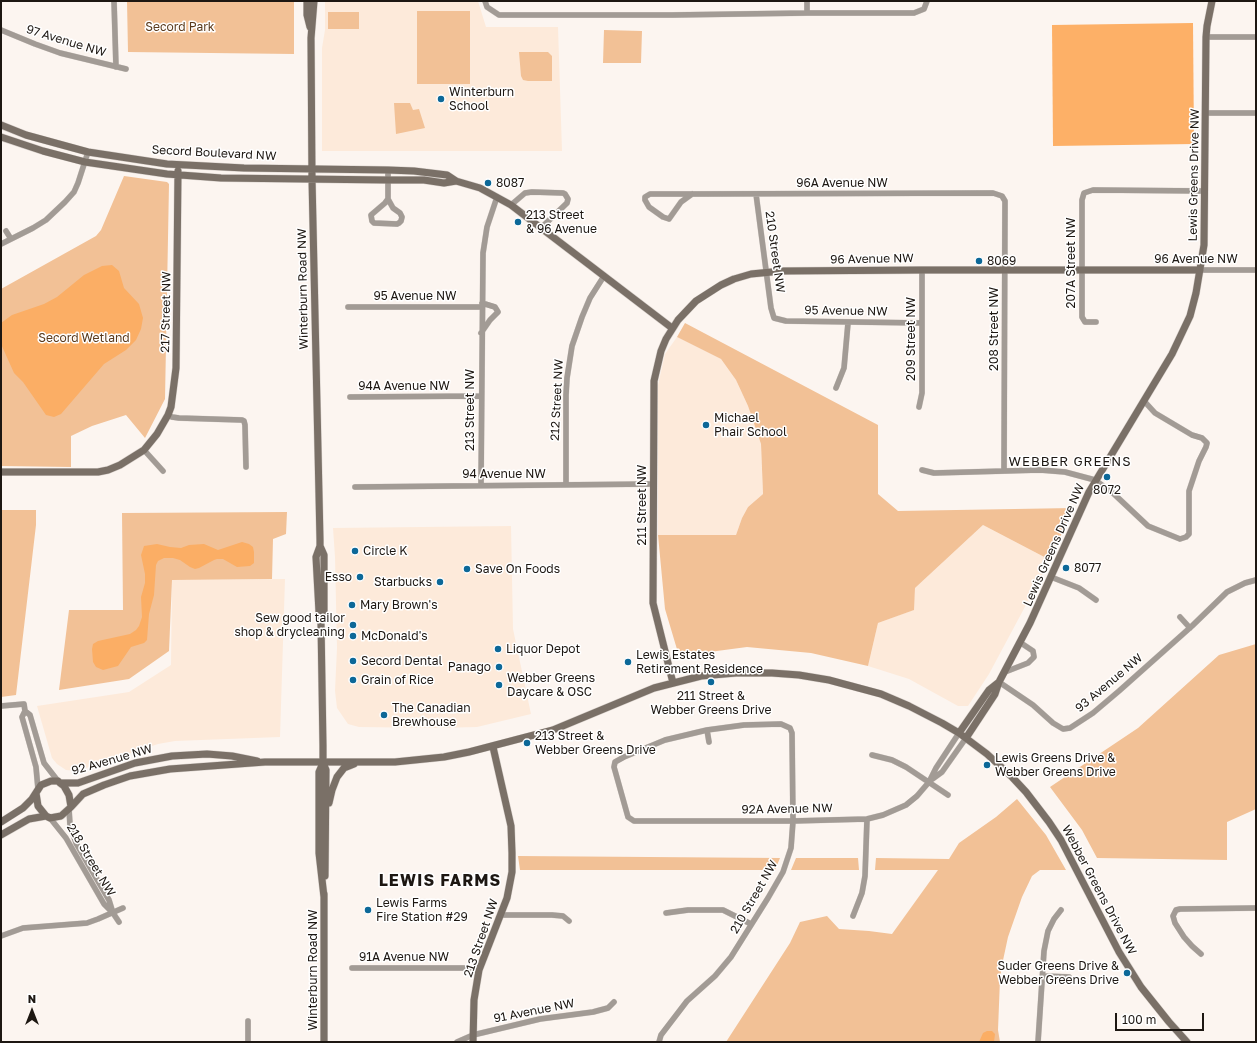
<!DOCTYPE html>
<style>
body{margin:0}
#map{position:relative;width:1257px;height:1043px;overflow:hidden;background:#fcf5f0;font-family:"Golos Text",sans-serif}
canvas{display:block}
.frame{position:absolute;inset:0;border:2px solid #1d1712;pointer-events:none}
.north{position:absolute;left:12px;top:991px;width:40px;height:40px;-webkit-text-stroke:3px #fff;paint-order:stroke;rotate:0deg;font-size:11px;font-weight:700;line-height:16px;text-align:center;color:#1d1712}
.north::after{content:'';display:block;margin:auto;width:14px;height:18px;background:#1d1712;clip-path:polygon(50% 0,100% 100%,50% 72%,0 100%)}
.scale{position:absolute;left:1115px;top:1013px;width:89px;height:18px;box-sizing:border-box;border:2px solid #1d1712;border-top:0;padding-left:5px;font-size:12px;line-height:14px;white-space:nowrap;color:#1d1712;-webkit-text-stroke:3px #fff;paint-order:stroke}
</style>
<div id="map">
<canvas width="1257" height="1043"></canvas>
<div class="frame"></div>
<div class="north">N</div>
<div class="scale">100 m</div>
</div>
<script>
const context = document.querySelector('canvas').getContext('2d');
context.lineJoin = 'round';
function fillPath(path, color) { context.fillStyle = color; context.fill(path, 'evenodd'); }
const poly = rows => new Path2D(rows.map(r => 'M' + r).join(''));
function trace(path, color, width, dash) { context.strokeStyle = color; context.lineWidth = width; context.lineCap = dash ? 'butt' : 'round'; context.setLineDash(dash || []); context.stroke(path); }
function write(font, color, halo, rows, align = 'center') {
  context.font = font + ' "Golos Text",sans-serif'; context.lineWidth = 3; context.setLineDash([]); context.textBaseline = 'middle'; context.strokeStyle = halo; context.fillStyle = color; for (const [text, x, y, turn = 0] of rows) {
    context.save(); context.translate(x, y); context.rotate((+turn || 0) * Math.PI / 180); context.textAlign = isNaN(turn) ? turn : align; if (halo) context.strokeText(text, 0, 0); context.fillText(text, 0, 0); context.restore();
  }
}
const built = poly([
 [325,1,478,1,486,27,558,27,562,151,322,151,322,48,325,30],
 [677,337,721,359,736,380,748,406,761,444,763,494,748,507,742,518,736,535,658,535,658,385,665,354],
 [983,525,1050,560,989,674,968,706,958,706,909,679,868,666,878,623,913,610,915,588],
 [511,526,513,629,531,714,477,727,436,728,359,727,348,724,337,708,335,691,337,648,335,557,333,528],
 [285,579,280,737,175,741,158,744,77,771,66,770,57,764,52,758,37,706,129,692,171,665,172,580]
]);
const green = poly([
 [127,1,294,1,294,54,128,52],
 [417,11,470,11,470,84,417,84],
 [328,12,359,12,359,29,328,29],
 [604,30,642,31,641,63,603,63],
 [519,52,548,52,552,56,552,81,528,81,523,80,521,76],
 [394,103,410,103,413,110,419,109,425,128,396,134],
 [124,176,167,182,169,184,165,399,145,438,126,415,92,426,71,436,71,467,2,466,1,289,96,236,101,230],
 [685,323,878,425,878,494,898,511,1073,508,1050,560,983,525,915,588,914,610,878,623,868,666,811,653,747,647,679,656,665,609,658,535,736,535,742,518,748,507,763,494,761,444,748,406,736,380,721,359,677,337],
 [1,510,36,510,36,525,16,695,1,697],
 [287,512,286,534,273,539,272,579,172,580,169,651,129,679,59,690,69,610,123,610,122,513],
 [1256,644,1256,809,1227,822,1227,860,1097,858,1082,830,1050,787,1138,728,1219,655],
 [1017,799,1046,835,1066,870,1040,870,1032,876,1022,897,1008,937,1002,965,1000,979,998,1030,1000,1042,726,1042,790,943,800,922,827,916,839,929,869,931,892,934,938,870,875,870,876,858,949,859,959,843,996,817],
 [518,856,780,858,775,870,520,870],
 [796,858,858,858,859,870,791,870]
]);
const forest = poly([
 [1193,23,1194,144,1053,146,1052,25]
]);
const water = poly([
 [112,265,119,271,124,288,139,304,143,318,141,329,136,340,126,350,104,364,61,414,54,417,46,415,23,382,14,373,1,344,1,323,12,315,44,304,57,297,84,275,102,266],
 [242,542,249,544,253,547,254,552,254,563,250,566,237,567,223,559,217,559,214,560,199,568,195,569,190,567,180,560,173,558,164,558,158,561,156,565,154,595,149,614,147,640,144,643,131,647,118,666,103,670,96,667,93,662,92,649,93,644,98,641,130,634,136,630,139,626,142,617,141,597,145,583,145,574,141,555,144,546,157,544,170,547,181,548,189,545,204,544,218,550],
 [987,1031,992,1031,995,1034,994,1042,979,1042,983,1033]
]);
const street = poly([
 [114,1,116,67],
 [485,1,487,7,499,15,672,15,807,13,914,13,924,9,927,1],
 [807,1,807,13],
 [1,30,35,44,60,53,126,69],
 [1206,37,1256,37],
 [1206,113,1256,113],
 [692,194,681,202,669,219,663,217,649,207,645,200,645,197,650,194,692,194,993,193,1002,196,1005,201,1004,471],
 [756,194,771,308,774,318,786,321,922,323],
 [388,199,385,203,371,215,372,221,374,223,397,224,399,223,401,221,402,217,400,213,393,208,388,199,388,170],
 [511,205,525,193,532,192,563,193,565,194,568,199,567,203,541,228],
 [6,231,11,239],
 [1,244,33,228,46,220,65,202,74,192,78,183,88,152],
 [1200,270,1256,270],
 [348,307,481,307],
 [1096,322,1085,322,1082,317,1082,200,1084,193,1093,190,1204,191],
 [481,333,490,320,498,312,495,307,482,303],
 [836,388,844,368,848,323],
 [350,397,481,396],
 [919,407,922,393,922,270],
 [168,415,172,417,179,418,242,420,244,421,245,425,246,467],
 [144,450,163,471],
 [922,470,934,473,1040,470,1065,472,1095,480,1114,494,1148,526,1180,539,1186,537,1189,534,1189,491,1199,461,1206,447,1207,443,1202,438,1192,435,1155,413,1144,401],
 [481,485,483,253,487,227,497,197],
 [566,485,566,395,567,378,572,346,582,317,590,298,604,276],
 [355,487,652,484],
 [1051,577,1079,588,1096,600],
 [1180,617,1190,628],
 [1005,672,1028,663,1034,657,1033,651,1021,643],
 [999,682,1033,705,1053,723,1063,729,1070,728,1093,713,1119,691,1192,626,1227,592,1245,583,1256,580],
 [1,706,24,704,25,711,22,717,36,767,38,789],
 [25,711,30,715,44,763,58,781],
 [707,730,709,742],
 [872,755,892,760,906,767,948,795],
 [931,780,942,772,966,738],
 [69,809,70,825,76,843,109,900,113,913,119,922],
 [50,818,66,838,104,904,113,913],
 [666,913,688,910,723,910,751,924],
 [501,915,552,915,563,916,569,921],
 [853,916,862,893,865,876,867,819],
 [1,936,23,928,87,923,98,919,123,908],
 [1201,954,1192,946,1184,937,1175,923,1173,916,1176,910,1180,909,1256,908],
 [352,968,463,968,479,970],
 [1043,976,1069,977],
 [248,1042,248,1021],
 [457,1042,473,1035,540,1019,593,1012,608,1008,614,1002],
 [659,1042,661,1035,687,1001,715,976,731,957,768,898,783,872,791,848,793,821,792,733,790,728,781,724,744,725,707,730,665,740,624,757,615,762,614,767,628,817,634,821,793,821,867,819,883,815,906,805,917,796,929,782,936,768,959,733],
 [1038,1042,1044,951,1048,931,1054,919,1061,910]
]);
const secondary = poly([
 [307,1,307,15,310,27],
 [314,1,311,38,312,179,320,540,320,546,324,555,324,612,321,623],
 [1,125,26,135,88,152,167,164,244,168,388,170,414,171,447,175,456,181,480,188,511,205,672,328],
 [1,137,43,151,85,162,167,174,221,178,388,180,424,180,444,183,456,181],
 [1,472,98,472,108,470,120,465,144,450,157,434,168,415,171,407,176,368,178,171],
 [320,546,316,557,319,612,321,623,323,746,323,763,319,772,319,853,324,897],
 [673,683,653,603,654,381,661,351,666,339,678,320,696,301,721,285,734,279,751,274,782,271,922,270,1200,270],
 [959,733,989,690,999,682],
 [966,738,995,694,999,682,1030,623,1089,492,1172,354,1190,316,1196,293,1204,245,1206,37,1207,26,1212,1],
 [323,763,326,770,325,876],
 [36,793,38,806,46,816,50,818,61,816,71,807,69,795,64,786,60,783],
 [329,803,332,790,337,777,344,768,354,764],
 [71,807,83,794,104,785,130,776,170,769,265,762,395,762,444,757,469,752,553,730,654,688,701,676,736,673,772,673,799,675,829,680,881,694,909,706,942,723,959,733,987,754,1012,777,1026,792,1049,822,1061,840,1119,952,1141,987,1169,1022,1187,1042],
 [1,822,23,808,32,799,41,785,51,781,58,781,60,783,78,783,135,763,172,756,207,754,232,756,257,761],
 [1,835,29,819,46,816],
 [324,894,324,1042],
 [473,1042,474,1000,479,970,507,898,512,872,512,853,511,826,493,747]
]);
const markers = [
 [441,99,4,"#0c6898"],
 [488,183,4,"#0c6898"],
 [518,222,4,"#0c6898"],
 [979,261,4,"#0c6898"],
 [706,425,4,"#0c6898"],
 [1107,477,4,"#0c6898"],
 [355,551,4,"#0c6898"],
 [1066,568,4,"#0c6898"],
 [467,569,4,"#0c6898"],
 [360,577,4,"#0c6898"],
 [440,582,4,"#0c6898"],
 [352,605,4,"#0c6898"],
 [353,625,4,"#0c6898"],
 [353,636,4,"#0c6898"],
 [498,649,4,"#0c6898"],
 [353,661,4,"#0c6898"],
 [628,662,4,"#0c6898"],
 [499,667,4,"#0c6898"],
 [353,680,4,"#0c6898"],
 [711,682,4,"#0c6898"],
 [499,685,4,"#0c6898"],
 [384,715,4,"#0c6898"],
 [527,743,4,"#0c6898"],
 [987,765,4,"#0c6898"],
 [368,910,4,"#0c6898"],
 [1127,973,4,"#0c6898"]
];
const parkNames = [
 ["Secord Park",180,27],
 ["Secord Wetland",84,338]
];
const streetNames = [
 ["97 Avenue NW",66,41,17],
 ["Secord Boulevard NW",214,153,3],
 ["Lewis Greens Drive NW",1194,175,-89],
 ["96A Avenue NW",842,183],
 ["210 Street NW",775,252,82],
 ["96 Avenue NW",872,259,-1],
 ["96 Avenue NW",1196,259],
 ["207A Street NW",1071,263,-90],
 ["Winterburn Road NW",303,289,-91],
 ["95 Avenue NW",415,296],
 ["95 Avenue NW",846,311,1],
 ["217 Street NW",166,312,-89],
 ["208 Street NW",994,329,-90],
 ["209 Street NW",911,339,-90],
 ["94A Avenue NW",404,386],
 ["212 Street NW",557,400,-87],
 ["213 Street NW",470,410,-90],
 ["94 Avenue NW",504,474],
 ["211 Street NW",642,505,-90],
 ["Lewis Greens Drive NW",1054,545,-66],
 ["93 Avenue NW",1109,683,-40],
 ["92 Avenue NW",112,760,-16],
 ["92A Avenue NW",787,809,-1],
 ["218 Street NW",91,860,59],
 ["Webber Greens Drive NW",1099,890,62],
 ["210 Street NW",754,897,-60],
 ["213 Street NW",481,938,-71],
 ["91A Avenue NW",404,957],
 ["Winterburn Road NW",313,970,-90],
 ["91 Avenue NW",534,1011,-11]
];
const poiNames = [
 ["Winterburn",449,92],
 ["School",449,106],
 ["8087",496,183],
 ["213 Street",526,215],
 ["& 96 Avenue",526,229],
 ["8069",987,261],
 ["Michael",714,418],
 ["Phair School",714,432],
 ["8072",1107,490,"center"],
 ["Circle K",363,551],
 ["8077",1074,568],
 ["Save On Foods",475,569],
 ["Esso",352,577,"right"],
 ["Starbucks",432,582,"right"],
 ["Mary Brown's",360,605],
 ["Sew good tailor",345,618,"right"],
 ["shop & drycleaning",345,632,"right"],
 ["McDonald's",361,636],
 ["Liquor Depot",506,649],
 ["Lewis Estates",636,655],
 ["Retirement Residence",636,669],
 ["Secord Dental",361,661],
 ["Panago",491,667,"right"],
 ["Webber Greens",507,678],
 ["Daycare & OSC",507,692],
 ["Grain of Rice",361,680],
 ["211 Street &",711,696,"center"],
 ["Webber Greens Drive",711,710,"center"],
 ["The Canadian",392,708],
 ["Brewhouse",392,722],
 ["213 Street &",535,736],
 ["Webber Greens Drive",535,750],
 ["Lewis Greens Drive &",995,758],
 ["Webber Greens Drive",995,772],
 ["Lewis Farms",376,903],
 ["Fire Station #29",376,917],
 ["Suder Greens Drive &",1119,966,"right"],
 ["Webber Greens Drive",1119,980,"right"]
];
const neighbourhoodNames = [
 ["WEBBER GREENS",1070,462]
];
const districtNames = [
 ["LEWIS FARMS",440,881]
];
fillPath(built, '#fdeada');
fillPath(green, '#f2c196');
fillPath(forest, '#fdb067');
fillPath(water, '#fbae65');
trace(street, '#d8d1cc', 6);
trace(secondary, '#d8d1cc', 8);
trace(street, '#a29b95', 5.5);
trace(secondary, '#7a7067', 7);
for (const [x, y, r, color] of markers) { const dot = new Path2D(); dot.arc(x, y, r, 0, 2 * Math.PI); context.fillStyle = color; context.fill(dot); trace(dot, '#fff', 1.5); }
write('12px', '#5a3a1c', '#fff', parkNames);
write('12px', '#1d1712', '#fff', streetNames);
write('12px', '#1d1712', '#fff', poiNames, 'left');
context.letterSpacing = '1px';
write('13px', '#1d1712', '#fff', neighbourhoodNames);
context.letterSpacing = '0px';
context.letterSpacing = '1px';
write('bold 16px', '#1d1712', '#fff', districtNames);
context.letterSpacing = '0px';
</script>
